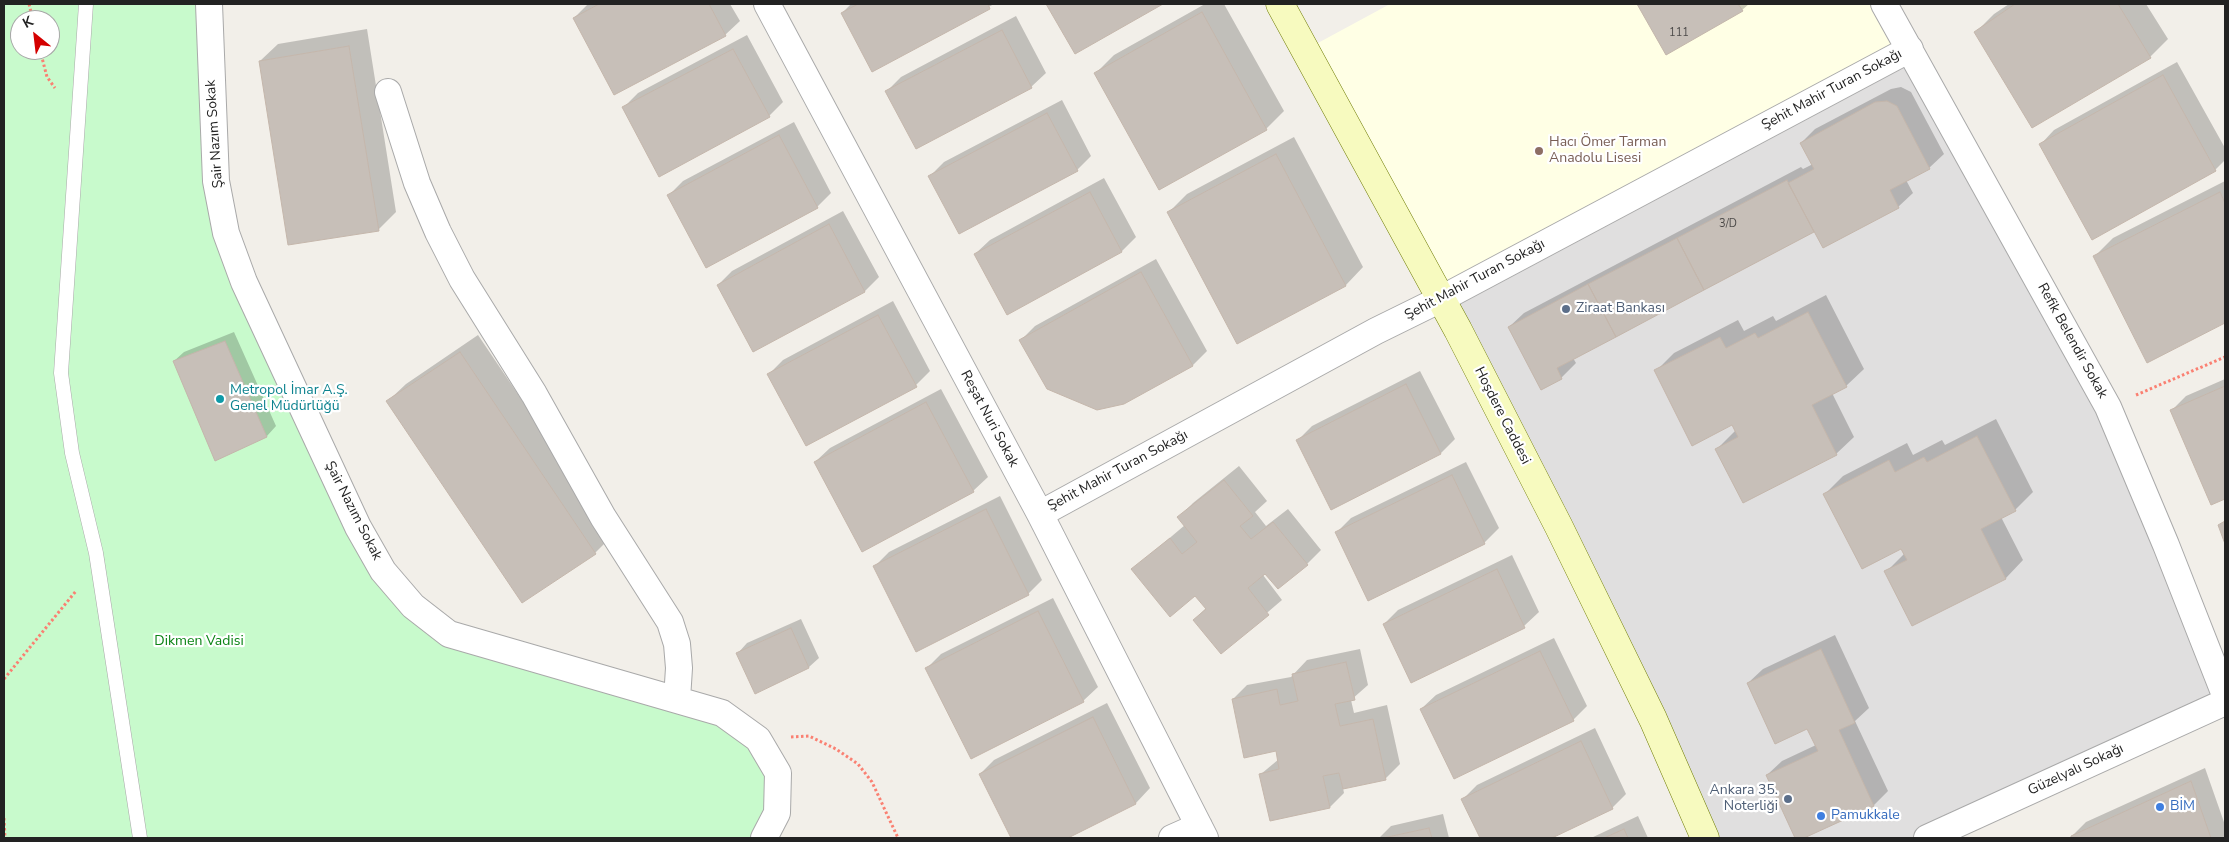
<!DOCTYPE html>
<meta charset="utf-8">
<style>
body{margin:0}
#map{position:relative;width:2229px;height:842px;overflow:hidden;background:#f2efe9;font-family:"Nunito Sans",sans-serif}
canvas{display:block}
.frame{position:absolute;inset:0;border:5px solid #222;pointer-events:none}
.north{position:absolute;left:10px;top:10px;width:50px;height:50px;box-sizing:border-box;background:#fff;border:1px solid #a7a7a7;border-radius:50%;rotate:331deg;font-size:14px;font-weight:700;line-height:20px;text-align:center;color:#222}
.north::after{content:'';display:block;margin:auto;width:18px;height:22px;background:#d40000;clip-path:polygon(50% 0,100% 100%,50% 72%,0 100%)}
</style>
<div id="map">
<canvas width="2229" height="842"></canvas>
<div class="frame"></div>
<div class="north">K</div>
</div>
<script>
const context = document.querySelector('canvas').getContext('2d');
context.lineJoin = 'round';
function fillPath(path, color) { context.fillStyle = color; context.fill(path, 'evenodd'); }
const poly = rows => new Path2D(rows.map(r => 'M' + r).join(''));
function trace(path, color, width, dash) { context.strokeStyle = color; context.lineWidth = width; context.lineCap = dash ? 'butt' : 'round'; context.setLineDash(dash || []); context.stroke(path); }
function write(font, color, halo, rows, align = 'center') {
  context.font = font + ' "Nunito Sans",sans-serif'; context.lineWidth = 4.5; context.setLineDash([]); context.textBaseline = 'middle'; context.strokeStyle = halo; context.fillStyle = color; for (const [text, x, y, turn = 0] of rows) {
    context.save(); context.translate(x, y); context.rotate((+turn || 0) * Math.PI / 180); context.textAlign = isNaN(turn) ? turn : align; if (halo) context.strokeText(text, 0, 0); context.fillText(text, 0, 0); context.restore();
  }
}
const residential = poly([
 [1910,49,2108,407,2225,695,1927,838,1705,838,1441,299]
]);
const education = poly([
 [1390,4,1884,4,1910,49,1441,299,1305,50]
]);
const park = poly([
 [4,4,209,4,216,181,358,527,449,634,722,713,778,773,764,838,4,838],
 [20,20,50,20,50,50,20,50]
]);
const shadow = poly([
 [588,4,730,4,740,21,725,35,574,18],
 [851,4,994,4,872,70,842,13],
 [1048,4,1161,4,1075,52],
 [1205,4,1224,4,1284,111,1266,129,1096,73,1114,55],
 [1639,4,1749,4,1742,10,1666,53],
 [2009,4,2146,4,2168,39,2150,57,1976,32,1994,14],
 [1016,16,1046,73,1031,87,916,147,887,91,901,77],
 [367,29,396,212,378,230,260,61,278,44],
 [747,35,783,102,769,116,624,107,638,93],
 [2177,62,2225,148,2225,160,2215,170,2040,145,2054,130],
 [1901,87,1911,92,1944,154,1929,168,1906,180,1913,193,1898,207,1815,231,1573,358,1576,363,1561,378,1542,388,1509,327,1524,313,1801,167,1803,169,1813,164,1801,143,1815,129,1891,89],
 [1062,100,1091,156,1077,170,930,176,944,162],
 [794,122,831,193,817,207,669,195,683,181],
 [1294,137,1363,267,1346,285,1238,342,1169,212,1187,194],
 [1104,178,1136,237,1122,251,1007,313,975,254,990,240],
 [2225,181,2225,322,2147,361,2095,256,2113,238],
 [843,211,879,277,865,291,754,350,718,285,732,271],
 [1156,259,1207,351,1193,365,1123,403,1021,340,1035,326],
 [1826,295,1864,369,1846,386,1832,393,1854,437,1836,454,1717,449,1736,430,1733,424,1656,371,1674,353,1738,320,1744,331,1773,316,1776,321],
 [893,301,930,371,916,385,769,374,783,360],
 [234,332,276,426,267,436,174,361,184,352],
 [478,335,613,535,595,553,388,401,406,384],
 [1420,371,1455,439,1441,453,1332,508,1298,440,1312,426],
 [2225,379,2225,497,2212,503,2172,410,2186,396],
 [941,389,988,477,973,491,862,550,815,462,830,448],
 [1996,419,2033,492,2015,510,2001,517,2023,560,2006,578,1913,625,1886,572,1905,553,1902,547,1825,494,1843,476,1907,443,1913,455,1942,440,1945,445],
 [1466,462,1499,528,1484,543,1369,599,1337,532,1351,518],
 [1239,466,1267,501,1255,512,1266,526,1288,509,1321,550,1307,564,1263,575,1282,600,1221,652,1194,620,1206,608,1196,594,1133,569,1185,525,1179,517,1193,503],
 [1000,496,1042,580,1028,594,875,566,889,552],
 [1512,555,1539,612,1524,626,1411,681,1384,624,1398,610],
 [1053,598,1098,687,1083,701,927,668,941,654],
 [801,619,819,658,809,667,756,692,738,653,747,643],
 [1835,635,1869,708,1855,721,1888,791,1874,805,1801,838,1797,838,1767,775,1782,761,1816,745,1808,727,1748,683,1763,669],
 [1554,638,1587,706,1573,720,1421,709,1436,695],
 [1360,649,1368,685,1351,700,1354,713,1387,705,1400,764,1386,778,1343,788,1344,793,1330,807,1261,774,1279,759,1277,749,1233,699,1247,685,1291,677,1307,660],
 [1107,703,1150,788,1136,803,1065,838,1012,838,980,774,994,760],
 [1595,728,1626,794,1612,808,1549,838,1482,838,1463,799,1477,785],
 [2205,768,2225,825,2225,838,2073,838,2072,836,2086,822],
 [1443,814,1449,838,1379,838,1391,826],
 [1638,816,1648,838,1591,838]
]);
const building = poly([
 [599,4,709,4,726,36,614,95,573,18,599,4],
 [858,4,988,4,990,9,872,72,841,13,858,4],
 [1046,4,1163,4,1075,54,1046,4],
 [1637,4,1738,4,1743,11,1666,55,1637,4],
 [2015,4,2118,4,2151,58,2032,128,1974,32,2015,4],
 [1202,12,1267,130,1159,190,1094,73,1202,12],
 [1002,30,1032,88,916,149,885,91,1002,30],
 [349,46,379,231,288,245,259,61,349,46],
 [733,49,770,117,659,177,622,107,733,49],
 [2163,75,2216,171,2092,240,2039,144,2163,75],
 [1887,101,1897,106,1930,169,1890,190,1899,208,1823,248,1788,183,1814,169,1800,143,1875,102,1887,101],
 [1047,113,1078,171,959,234,928,176,1047,113],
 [779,135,818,208,706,268,667,195,779,135],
 [1276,154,1346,286,1237,344,1167,212,1276,154],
 [1787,180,1814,232,1704,290,1677,238,1787,180],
 [1090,192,1122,252,1007,315,974,254,1090,192],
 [2220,192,2225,203,2225,323,2147,363,2093,256,2220,192],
 [829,224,865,292,753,352,717,285,829,224],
 [1677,238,1704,290,1616,337,1588,284,1677,238],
 [1141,272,1193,366,1124,404,1097,410,1047,389,1019,340,1141,272],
 [1588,284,1616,337,1557,368,1562,379,1541,390,1508,327,1588,284],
 [1808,312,1847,387,1812,405,1837,455,1743,503,1715,449,1738,437,1732,425,1692,446,1654,370,1720,337,1726,348,1755,333,1758,338,1808,312],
 [878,315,917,387,806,446,767,374,878,315],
 [225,341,267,437,215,461,173,361,225,341],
 [460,352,596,554,522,603,386,401,460,352],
 [1406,384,1441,454,1331,510,1296,440,1406,384],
 [2225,386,2225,499,2211,505,2170,410,2225,386],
 [926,402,974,492,862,552,814,462,926,402],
 [1977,436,2016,511,1981,529,2006,579,1912,626,1884,571,1907,560,1901,549,1862,569,1823,494,1889,460,1895,472,1924,457,1927,462,1977,436],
 [1452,475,1485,544,1368,601,1335,532,1452,475],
 [1224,480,1253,516,1240,526,1251,539,1273,522,1308,565,1278,589,1265,574,1248,588,1269,615,1221,654,1193,620,1206,609,1195,596,1170,617,1131,569,1170,538,1182,554,1197,542,1177,517,1224,480],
 [986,509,1029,595,916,652,873,566,986,509],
 [2225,521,2225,544,2218,525,2225,521],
 [1497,569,1525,628,1411,683,1383,624,1497,569],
 [1038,611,1084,702,971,759,925,668,1038,611],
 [791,628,809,668,755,694,736,653,791,628],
 [1821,649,1855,723,1839,730,1874,806,1804,838,1795,838,1766,775,1818,751,1807,729,1775,744,1747,683,1821,649],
 [1540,651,1574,721,1454,779,1420,709,1540,651],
 [1346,662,1355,700,1335,704,1340,726,1373,719,1386,780,1343,789,1339,773,1323,776,1330,808,1270,821,1259,774,1279,769,1276,751,1244,758,1232,699,1277,689,1280,705,1298,701,1292,674,1346,662],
 [1093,717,1136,804,1068,838,1011,838,979,774,1093,717],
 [1581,741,1613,809,1552,838,1480,838,1461,799,1581,741],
 [2191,781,2211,838,2071,838,2071,836,2191,781],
 [1429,828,1432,838,1383,838,1429,828],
 [1624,829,1628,838,1604,838,1624,829]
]);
const path = poly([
 [29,4,33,20],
 [40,50,47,77,55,88],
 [2136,395,2225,357],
 [4,679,76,591],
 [791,737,809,736,836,749,858,764,872,782,898,838],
 [4,818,5,838]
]);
const service = poly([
 [86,4,61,373,72,453,96,553,140,838]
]);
const minor = poly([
 [209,4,216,181,226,233,244,282,358,527,383,571,413,606,449,634,722,713,758,739,778,773,777,813,764,838],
 [767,4,1040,514,1205,838],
 [1884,4,2108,407,2166,545,2225,695],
 [388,92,417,183,438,232,462,279,534,394,603,517,670,622,677,644,679,668,677,699],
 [1040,514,1376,331,1441,299,1910,49],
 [1172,838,1199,826],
 [1927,838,2225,702]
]);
const secondary = poly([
 [1280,4,1458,330,1559,527,1653,719,1705,838]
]);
const markers = [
 [1539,151,5,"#8d6e63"],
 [1566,309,5,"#5c6f8a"],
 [220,399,5,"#0f9aa8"],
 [1788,799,5,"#5c6f8a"],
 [2160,807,5,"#3f7fe0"],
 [1821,816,5,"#3f7fe0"]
];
const numberNames = [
 ["111",1679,33],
 ["3/D",1728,224]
];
const streetNames = [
 ["Şehit Mahir Turan Sokağı",1832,90,-28],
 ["Şair Nazım Sokak",215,134,-94],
 ["Şehit Mahir Turan Sokağı",1475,280,-28],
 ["Refik Belendir Sokak",2072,341,61],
 ["Hoşdere Caddesi",1502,416,63],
 ["Reşat Nuri Sokak",989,419,62],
 ["Şehit Mahir Turan Sokağı",1118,471,-28],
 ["Şair Nazım Sokak",353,511,63],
 ["Güzelyalı Sokağı",2076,770,-25]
];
const educationNames = [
 ["Hacı Ömer Tarman",1549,143],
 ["Anadolu Lisesi",1549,159]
];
const serviceNames = [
 ["Ziraat Bankası",1576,309],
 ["Ankara 35.",1778,791,"right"],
 ["Noterliği",1778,807,"right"]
];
const cultureNames = [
 ["Metropol İmar A.Ş.",230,391],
 ["Genel Müdürlüğü",230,407]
];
const parkNames = [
 ["Dikmen Vadisi",199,642]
];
const shopNames = [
 ["BİM",2170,807],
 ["Pamukkale",1831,816]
];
fillPath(residential, '#e0dfdf');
fillPath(education, '#ffffe5');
fillPath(park, '#c8facc');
fillPath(shadow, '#0003');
fillPath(building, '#c7bfb8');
trace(building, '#c4b6ab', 1);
trace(service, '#a9a9a9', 15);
trace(minor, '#a9a9a9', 28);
trace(secondary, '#707d05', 29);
trace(path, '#fa8072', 3, [2.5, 2.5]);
trace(service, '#fff', 14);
trace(minor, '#fff', 26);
trace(secondary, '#f7fabf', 28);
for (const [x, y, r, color] of markers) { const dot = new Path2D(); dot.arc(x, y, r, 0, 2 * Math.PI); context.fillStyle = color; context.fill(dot); trace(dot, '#fff', 2); }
write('11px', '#4b4948', null, numberNames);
write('14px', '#222', '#fff', streetNames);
write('14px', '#785e54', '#fff', educationNames, 'left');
write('14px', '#4e5e75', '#fff', serviceNames, 'left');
write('14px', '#0d838f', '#fff', cultureNames, 'left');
write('14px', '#0c8416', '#fff', parkNames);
write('14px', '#366cbe', '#fff', shopNames, 'left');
</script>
